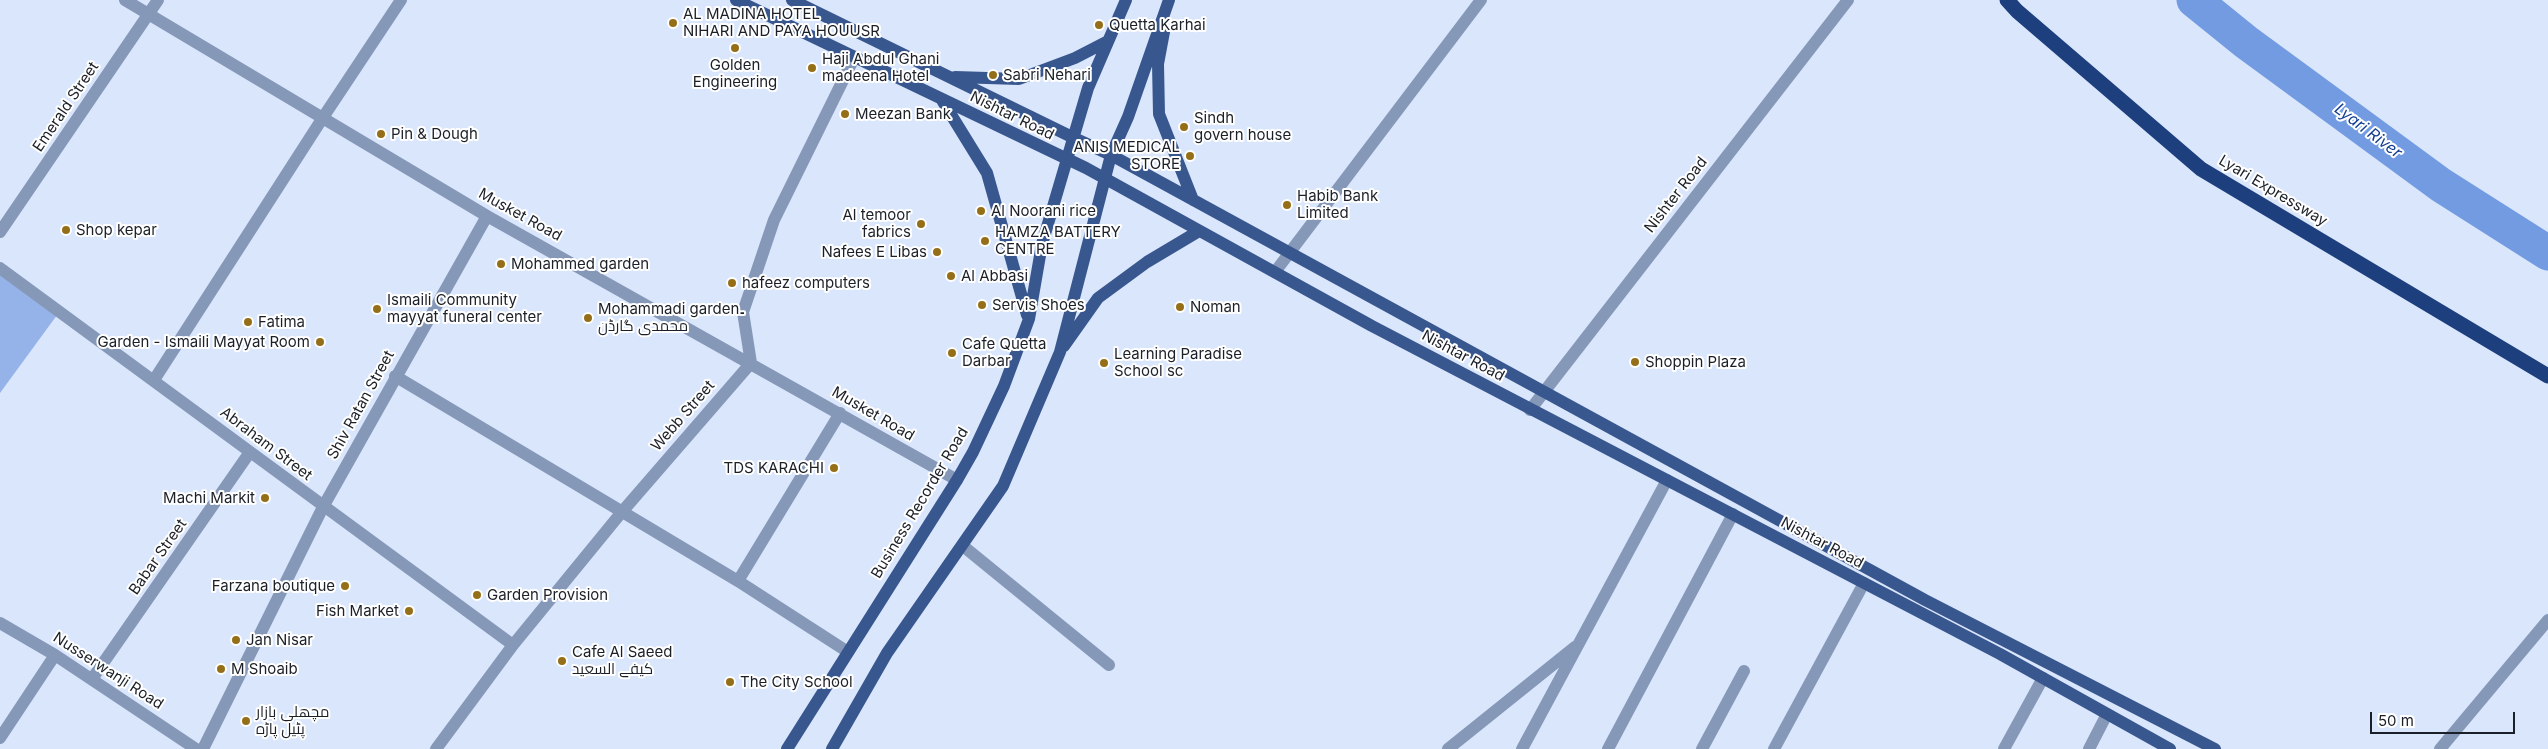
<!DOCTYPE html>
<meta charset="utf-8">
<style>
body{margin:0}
#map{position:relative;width:2548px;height:749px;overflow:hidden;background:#dae6fc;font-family:Inter,sans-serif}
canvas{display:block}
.scale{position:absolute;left:2370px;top:712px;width:145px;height:22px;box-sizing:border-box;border:2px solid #1b1f27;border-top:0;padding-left:6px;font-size:15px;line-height:18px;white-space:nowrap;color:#1b1f27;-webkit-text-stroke:4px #fff;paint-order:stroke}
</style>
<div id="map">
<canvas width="2548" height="749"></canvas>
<div class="scale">50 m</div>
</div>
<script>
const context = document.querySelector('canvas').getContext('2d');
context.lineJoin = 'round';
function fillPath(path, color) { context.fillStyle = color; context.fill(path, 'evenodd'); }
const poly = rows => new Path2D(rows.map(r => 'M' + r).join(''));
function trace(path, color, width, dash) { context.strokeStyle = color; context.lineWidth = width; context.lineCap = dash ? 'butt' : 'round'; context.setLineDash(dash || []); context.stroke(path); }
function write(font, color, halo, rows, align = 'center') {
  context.font = font + ' Inter,Cairo,sans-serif'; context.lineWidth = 4; context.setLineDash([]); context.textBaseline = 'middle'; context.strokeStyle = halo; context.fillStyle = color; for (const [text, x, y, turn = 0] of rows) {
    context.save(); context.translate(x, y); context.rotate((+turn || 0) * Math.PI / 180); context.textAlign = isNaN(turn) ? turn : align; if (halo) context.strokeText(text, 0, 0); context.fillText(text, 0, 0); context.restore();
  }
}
const green = poly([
 [0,268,60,311,0,393]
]);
const river = poly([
 [2194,0,2246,42,2441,185,2548,253]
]);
const minor = poly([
 [125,0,487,216,957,480],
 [0,232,158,0],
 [0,268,513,645],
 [1275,272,1481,0],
 [395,376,738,581,848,652],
 [154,380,322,119,401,0],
 [1530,410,1848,0],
 [963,546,1109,665],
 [738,581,840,413],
 [0,623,55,655,196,749],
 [92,679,250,452],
 [0,738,55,655],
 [203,749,323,507,487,216],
 [436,749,513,645,621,513,751,363,743,312,774,220,854,58],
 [1448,749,1575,647],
 [1522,749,1667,480],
 [1608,749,1733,514],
 [1702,749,1744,671],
 [1774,749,1864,583],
 [2004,749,2043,678],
 [2089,749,2107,714],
 [2440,749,2548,620]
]);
const major = poly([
 [736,0,1086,168,1372,326,2000,654,2170,749],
 [792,0,1074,138,1111,155,1925,600,2215,749],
 [1164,32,1158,64,1159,114,1193,200],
 [955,77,1019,79,1075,58,1108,41],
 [942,100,987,173,1027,315],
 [1064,346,1098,298,1147,262,1199,231],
 [787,749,957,480,973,452,1004,386,1029,319,1042,244,1088,88,1126,0],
 [832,749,887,653,1003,486,1060,352,1111,155,1128,117,1169,0]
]);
const highway = poly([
 [2007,0,2017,11,2201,169,2548,376]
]);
const markers = [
 [673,23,5,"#956e18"],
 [1099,25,5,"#956e18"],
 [735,48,5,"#956e18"],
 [812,68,5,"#956e18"],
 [993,75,5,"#956e18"],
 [845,114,5,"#956e18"],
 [1184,127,5,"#956e18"],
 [381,134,5,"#956e18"],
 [1190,156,5,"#956e18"],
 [1287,205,5,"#956e18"],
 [981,211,5,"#956e18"],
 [921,224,5,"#956e18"],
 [66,230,5,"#956e18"],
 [985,241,5,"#956e18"],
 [937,252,5,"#956e18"],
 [501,264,5,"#956e18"],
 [951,276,5,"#956e18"],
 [732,283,5,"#956e18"],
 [982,305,5,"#956e18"],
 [1180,307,5,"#956e18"],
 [377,309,5,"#956e18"],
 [588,318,5,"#956e18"],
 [248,322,5,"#956e18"],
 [320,342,5,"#956e18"],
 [952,353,5,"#956e18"],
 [1635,362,5,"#956e18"],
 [1104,363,5,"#956e18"],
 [834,468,5,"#956e18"],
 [265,498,5,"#956e18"],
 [345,586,5,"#956e18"],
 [477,595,5,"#956e18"],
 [409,611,5,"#956e18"],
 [236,640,5,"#956e18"],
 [562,661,5,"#956e18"],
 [221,669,5,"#956e18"],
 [730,682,5,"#956e18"],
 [246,721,5,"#956e18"]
];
const poiNames = [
 ["AL MADINA HOTEL",683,14],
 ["NIHARI AND PAYA HOUUSR",683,31],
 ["Quetta Karhai",1109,25],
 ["Haji Abdul Ghani",822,59],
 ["madeena Hotel",822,76],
 ["Golden",735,65,"center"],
 ["Engineering",735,82,"center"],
 ["Sabri Nehari",1003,75],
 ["Meezan Bank",855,114],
 ["Sindh",1194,118],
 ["govern house",1194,135],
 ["Pin & Dough",391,134],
 ["ANIS MEDICAL",1180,147,"right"],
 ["STORE",1180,164,"right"],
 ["Habib Bank",1297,196],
 ["Limited",1297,213],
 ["Al Noorani rice",991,211],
 ["Al temoor",911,215,"right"],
 ["fabrics",911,232,"right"],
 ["Shop kepar",76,230],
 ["HAMZA BATTERY",995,232],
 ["CENTRE",995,249],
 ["Nafees E Libas",927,252,"right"],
 ["Mohammed garden",511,264],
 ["Al Abbasi",961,276],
 ["hafeez computers",742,283],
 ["Ismaili Community",387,300],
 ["mayyat funeral center",387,317],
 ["Servis Shoes",992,305],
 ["Noman",1190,307],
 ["Mohammadi garden۔",598,309],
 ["محمدی گارڈن",598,326],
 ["Fatima",258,322],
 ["Garden - Ismaili Mayyat Room",310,342,"right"],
 ["Cafe Quetta",962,344],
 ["Darbar",962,361],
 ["Learning Paradise",1114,354],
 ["School sc",1114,371],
 ["Shoppin Plaza",1645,362],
 ["TDS KARACHI",824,468,"right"],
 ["Machi Markit",255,498,"right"],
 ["Farzana boutique",335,586,"right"],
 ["Garden Provision",487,595],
 ["Fish Market",399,611,"right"],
 ["Jan Nisar",246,640],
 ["Cafe Al Saeed",572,652],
 ["کیفے السعید",572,669],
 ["M Shoaib",231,669],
 ["The City School",740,682],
 ["مچھلی بازار",256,712],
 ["پٹیل پاڑہ",256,729]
];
const streetNames = [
 ["Emerald Street",66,107,-56],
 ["Nishtar Road",1012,116,26],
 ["Lyari Expressway",2273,191,31],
 ["Nishter Road",1676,195,-52],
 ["Musket Road",520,215,29],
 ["Nishtar Road",1463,356,28],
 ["Shiv Ratan Street",361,405,-61],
 ["Musket Road",873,414,30],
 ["Webb Street",683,416,-49],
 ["Abraham Street",266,444,37],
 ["Business Recorder Road",920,503,-59],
 ["Nishtar Road",1822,543,28],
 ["Babar Street",158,557,-55],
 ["Nusserwanji Road",108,671,33]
];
const waterNames = [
 ["Lyari River",2368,131,37]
];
fillPath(green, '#95b3e9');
trace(river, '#739be2', 35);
trace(minor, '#8698b8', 12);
trace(major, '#39578f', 12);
trace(highway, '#1d3f7e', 15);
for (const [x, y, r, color] of markers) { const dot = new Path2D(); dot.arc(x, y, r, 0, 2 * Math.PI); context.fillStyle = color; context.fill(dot); trace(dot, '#fff', 2); }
write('15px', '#1b1f27', '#fff', poiNames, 'left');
write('15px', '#1b1f27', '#fff', streetNames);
write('italic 16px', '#133f91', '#fff', waterNames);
</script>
